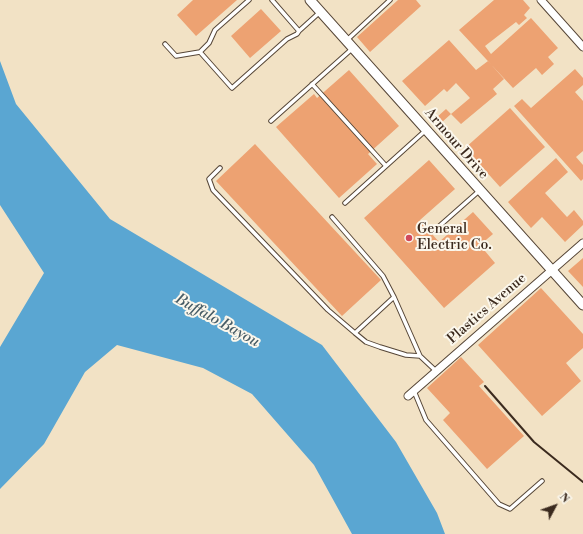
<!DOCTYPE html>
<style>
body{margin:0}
#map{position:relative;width:583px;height:534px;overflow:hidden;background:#f2e2c5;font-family:"Libre Bodoni",serif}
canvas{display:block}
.north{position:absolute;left:535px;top:486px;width:40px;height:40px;-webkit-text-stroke:3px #fbf7ec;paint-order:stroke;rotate:49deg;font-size:11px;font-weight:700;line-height:16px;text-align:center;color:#3b2a1e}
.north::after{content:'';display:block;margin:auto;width:14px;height:18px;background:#3b2a1e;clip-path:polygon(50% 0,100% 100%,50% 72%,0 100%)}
</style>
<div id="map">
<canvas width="583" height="534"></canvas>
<div class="north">N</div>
</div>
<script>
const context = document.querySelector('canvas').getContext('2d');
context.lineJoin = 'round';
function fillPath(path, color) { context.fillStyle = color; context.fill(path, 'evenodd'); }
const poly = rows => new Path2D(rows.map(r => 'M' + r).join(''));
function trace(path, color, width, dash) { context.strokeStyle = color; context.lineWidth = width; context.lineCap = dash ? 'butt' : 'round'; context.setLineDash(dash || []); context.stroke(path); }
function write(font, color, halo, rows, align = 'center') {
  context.font = font + ' "Libre Bodoni",serif'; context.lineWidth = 4; context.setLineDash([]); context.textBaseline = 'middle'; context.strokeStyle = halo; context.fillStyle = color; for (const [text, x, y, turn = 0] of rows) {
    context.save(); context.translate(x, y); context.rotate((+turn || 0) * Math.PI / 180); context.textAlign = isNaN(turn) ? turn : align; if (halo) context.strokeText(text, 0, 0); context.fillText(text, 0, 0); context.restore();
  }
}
const water = poly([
 [0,61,16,104,110,219,322,345,396,442,437,513,445,534,352,534,314,465,252,394,203,368,117,345,85,372,44,444,0,489,0,347,44,273,0,205]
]);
const building = poly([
 [193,0,237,0,196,36,177,15],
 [398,0,416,0,421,6,370,52,357,37],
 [494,0,523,0,530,8,524,15,527,18,519,25,516,22,485,46,491,54,531,18,558,48,548,57,554,64,542,75,536,68,513,88,459,30],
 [261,9,281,31,250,58,231,36],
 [449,40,476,70,488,61,504,79,493,89,497,94,461,124,451,114,470,98,456,83,447,92,444,89,425,106,402,81],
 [575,69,583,78,583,85,575,92,583,101,583,151,576,157,583,165,583,179,581,181,514,106,522,99,531,108],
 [349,70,399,126,368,154,377,164,339,198,276,127,314,94,317,98],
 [510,108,545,147,500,187,465,148],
 [446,109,451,114,441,123,436,118],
 [255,144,381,280,342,316,216,181],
 [556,158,568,172,545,193,567,217,574,210,583,221,583,225,565,242,542,217,531,228,508,202],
 [429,160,455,189,420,220,439,242,473,212,493,234,480,245,495,263,444,308,364,218],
 [583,258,583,287,568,271],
 [541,288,583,334,583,348,566,363,581,381,542,416,478,345],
 [461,357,484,382,479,386,524,436,487,469,443,420,450,413,427,388]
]);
const service = poly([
 [249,0,215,30,209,43,200,52,232,88,287,39,297,34,299,31],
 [272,0,299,31,320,12],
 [347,40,390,0],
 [165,44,176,56,200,52],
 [312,84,386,166],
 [271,121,353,48],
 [220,168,209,179,213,190,328,310,355,333],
 [345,203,426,130],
 [332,217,383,276,394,297],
 [436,229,479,191],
 [420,356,394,297,355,333,366,342,380,347,406,355,420,356,436,371],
 [414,391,426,420,499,504,510,509,542,481]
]);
const minor = poly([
 [541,0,583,47],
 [408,396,583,243]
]);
const tertiary = poly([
 [310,0,583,305]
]);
const rail = poly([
 [485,386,534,442,583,482]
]);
const markers = [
 [409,238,4,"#d1495b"]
];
const streetNames = [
 ["Armour Drive",456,144,49],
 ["Plastics Avenue",487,309,-41]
];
const poiNames = [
 ["General",417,230],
 ["Electric Co.",417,246]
];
const waterNames = [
 ["Buffalo Bayou",217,321,29]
];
fillPath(water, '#5aa6d2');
fillPath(building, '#eda272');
trace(service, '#564637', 5.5);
trace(minor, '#564637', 9);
trace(tertiary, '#564637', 11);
trace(service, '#fff', 3.5);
trace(minor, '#fff', 7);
trace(tertiary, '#fff', 9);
trace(rail, '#3b2a1e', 2);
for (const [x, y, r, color] of markers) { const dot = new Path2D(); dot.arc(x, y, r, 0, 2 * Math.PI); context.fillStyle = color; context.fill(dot); trace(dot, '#fbf7ec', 1.5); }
write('14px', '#3b2a1e', '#fbf7ec', streetNames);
write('14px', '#3b2a1e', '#fbf7ec', poiNames, 'left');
write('italic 15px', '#475c66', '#fbf7ec', waterNames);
</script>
